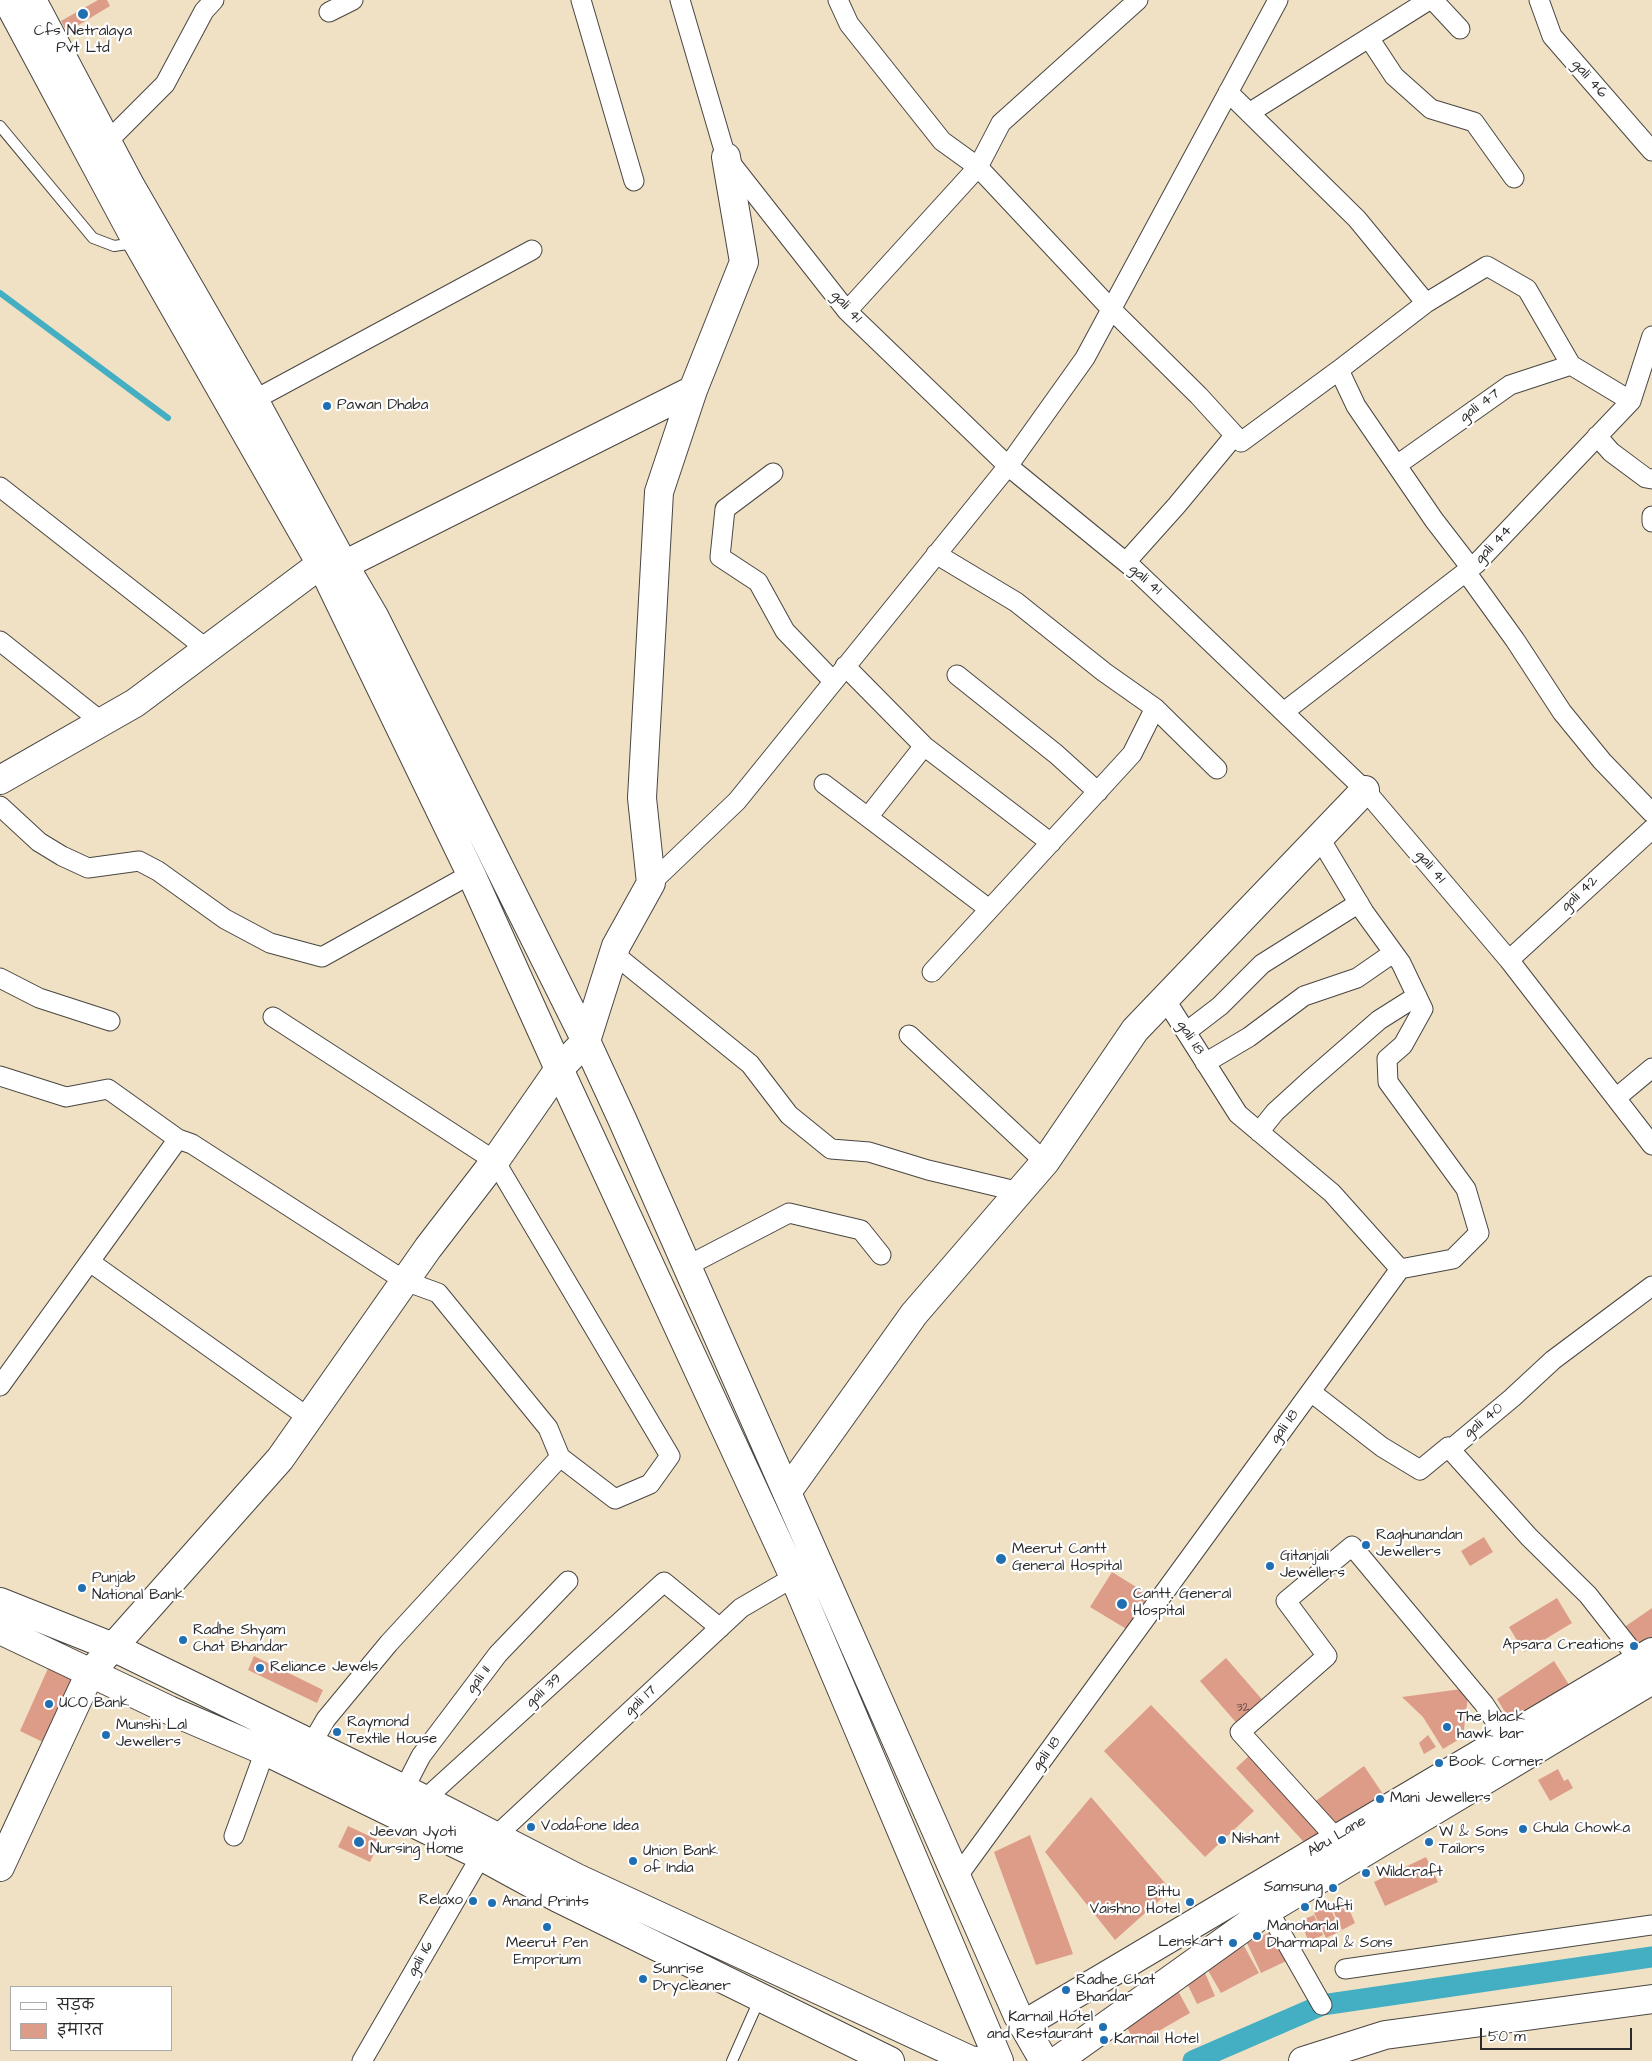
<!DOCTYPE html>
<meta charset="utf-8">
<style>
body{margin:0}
#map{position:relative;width:1652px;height:2061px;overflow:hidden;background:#f0e1c4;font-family:"Architects Daughter","Playpen Sans Deva",sans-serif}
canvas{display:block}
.legend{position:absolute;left:10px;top:1986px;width:162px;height:65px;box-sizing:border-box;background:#fff;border:1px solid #aaa;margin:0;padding:6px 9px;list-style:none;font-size:15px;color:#2b2b2b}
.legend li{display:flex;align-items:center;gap:10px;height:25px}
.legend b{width:25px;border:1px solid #aaa}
.scale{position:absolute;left:1480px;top:2028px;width:152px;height:22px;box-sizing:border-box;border:2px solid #2b2b2b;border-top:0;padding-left:6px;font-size:15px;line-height:18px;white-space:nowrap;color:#2b2b2b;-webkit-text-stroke:4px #fff;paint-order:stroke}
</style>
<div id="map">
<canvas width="1652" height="2061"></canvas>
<ul class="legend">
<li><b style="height:6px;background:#fff"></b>सड़क</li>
<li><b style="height:14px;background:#dd9c88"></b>इमारत</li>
</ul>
<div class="scale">50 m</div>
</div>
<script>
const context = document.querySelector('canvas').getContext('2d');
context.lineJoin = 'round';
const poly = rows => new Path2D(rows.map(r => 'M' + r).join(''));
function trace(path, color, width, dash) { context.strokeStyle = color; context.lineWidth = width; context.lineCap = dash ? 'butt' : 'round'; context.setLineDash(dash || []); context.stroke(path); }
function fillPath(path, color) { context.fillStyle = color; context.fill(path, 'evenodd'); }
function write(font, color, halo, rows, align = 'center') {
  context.font = font + ' "Architects Daughter",sans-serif'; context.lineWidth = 4.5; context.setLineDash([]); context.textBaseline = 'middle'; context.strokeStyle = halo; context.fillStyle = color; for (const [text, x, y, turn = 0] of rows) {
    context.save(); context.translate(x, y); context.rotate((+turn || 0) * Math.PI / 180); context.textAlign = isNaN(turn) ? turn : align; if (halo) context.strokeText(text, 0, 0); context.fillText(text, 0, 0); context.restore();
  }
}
const stream = poly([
 [0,293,168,418]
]);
const canal = poly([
 [1193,2061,1322,2005,1652,1957]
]);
const building = poly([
 [98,0,107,0,110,6,67,32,61,21],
 [1484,1537,1493,1552,1470,1566,1461,1551],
 [1112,1572,1149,1595,1128,1630,1090,1607],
 [1557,1598,1572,1623,1524,1652,1509,1627],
 [1652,1608,1652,1643,1639,1651,1623,1628],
 [254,1656,323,1690,317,1703,248,1670],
 [1226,1658,1266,1704,1240,1727,1200,1681],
 [1554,1661,1571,1688,1513,1725,1497,1699],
 [50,1664,77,1676,47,1744,20,1731],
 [1469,1688,1463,1737,1443,1749,1423,1717,1402,1697],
 [1151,1705,1254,1811,1205,1857,1104,1751],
 [1428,1735,1436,1747,1424,1754,1419,1743],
 [1254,1751,1313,1824,1324,1842,1313,1852,1236,1768],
 [1364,1766,1389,1803,1338,1834,1313,1803],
 [1558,1769,1564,1781,1568,1779,1573,1788,1550,1801,1538,1780],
 [1091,1797,1171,1890,1115,1940,1045,1852],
 [348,1826,380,1841,370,1862,338,1847],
 [1030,1835,1073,1954,1036,1965,994,1852],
 [1426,1857,1438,1882,1385,1906,1374,1882],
 [1344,1897,1355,1923,1342,1930,1330,1904],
 [1329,1906,1341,1931,1326,1938,1314,1913],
 [1314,1915,1323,1935,1309,1942,1300,1921],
 [1287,1924,1301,1954,1261,1973,1247,1943],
 [1244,1946,1259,1973,1221,1993,1206,1967],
 [1202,1966,1215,1996,1197,2004,1183,1975],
 [1177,1989,1190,2013,1136,2044,1123,2020]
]);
const lane = poly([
 [0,126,93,238,114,246,135,243],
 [732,2061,760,1998]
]);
const street = poly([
 [581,0,634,181],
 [680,0,726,157,847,311,1008,466,1134,569,1365,790,1509,960,1652,1145],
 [838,0,849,24,942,141,978,167,1111,309,1199,396,1241,442,1339,370],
 [1433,0,1460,29],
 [1539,0,1552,36,1652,151],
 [329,12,353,0],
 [1369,38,1394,76,1431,109,1474,122,1514,178],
 [1228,92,1357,219,1426,303],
 [1249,113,1429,0],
 [107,142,165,84,204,11,214,0],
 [847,311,978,167,1001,123,1138,0],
 [254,400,532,250],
 [1597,436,1611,452,1646,478,1652,479],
 [1397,465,1510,385,1571,365],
 [773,473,725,509,720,557,758,582,785,631,833,681],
 [0,487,208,650],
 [1652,516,1652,522],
 [1126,562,1177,505,1235,435],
 [1471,568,1434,520,1356,406,1339,370,1426,303,1487,266,1527,289,1571,365,1631,401],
 [1466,572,1515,640,1562,712,1602,761,1652,813],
 [0,641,103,723],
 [845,666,924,746,1051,843],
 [957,675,1056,754,1098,792],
 [1155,708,1217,769],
 [1285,711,1476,564,1631,401,1652,336],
 [824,784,989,909],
 [0,806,39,842,62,856,88,868,139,861,158,871,225,919,270,943,322,957,471,874],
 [868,817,924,746],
 [1319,837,1364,912,1401,963,1423,1009,1403,1045,1387,1059,1388,1082,1466,1189,1479,1233,1453,1259,1400,1269],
 [651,883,737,801,1008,466,1085,358,1278,0],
 [614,954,750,1064,789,1115,831,1149,869,1152,928,1170,1020,1192],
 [1509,960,1652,829],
 [932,972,1132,754,1155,708,1104,672,1016,602,936,554],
 [0,978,39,998,110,1021],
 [1186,1032,1220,1006,1262,964,1359,903],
 [909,1035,1045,1162],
 [1205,1063,1249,1037,1304,996,1357,978,1393,953],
 [0,1076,66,1097,108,1089,178,1139,192,1144,405,1281,438,1293,548,1428,560,1457,615,1499,650,1484,670,1456,495,1161,273,1017],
 [1616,1098,1652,1068],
 [1259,1132,1275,1112,1309,1081,1379,1020,1417,996],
 [90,1262,309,1418],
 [687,1266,789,1213,861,1230,881,1255],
 [0,1386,178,1139],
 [1311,1392,1382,1447,1420,1470,1448,1447,1452,1448,1512,1398,1553,1360,1652,1286],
 [1448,1447,1529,1537,1588,1595,1639,1660],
 [312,1743,326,1719,389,1643,560,1457],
 [404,1789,421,1756,498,1654,568,1581],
 [424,1800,664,1582,720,1628],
 [234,1836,265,1751],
 [1336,1838,1240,1732,1327,1656,1286,1601,1352,1546,1484,1704,1512,1747],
 [957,1877,1400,1269,1332,1193,1238,1114,1165,999],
 [1268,1910,1322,2005],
 [1345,1969,1652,1925],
 [362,2061,481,1856,497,1835,741,1608,794,1577]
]);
const secondary = poly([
 [344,565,693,390,744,262,726,157],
 [0,780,135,703,321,564],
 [787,1492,914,1314,1045,1162,1135,1030,1365,790],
 [0,1867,90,1673,280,1459,428,1248,495,1161,559,1069,586,1041,616,946,651,883,642,798,659,492,693,390],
 [1023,2025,1652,1652],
 [1057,2061,1268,1910,1652,1680],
 [1303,2061,1385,2035,1652,1999]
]);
const primary = poly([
 [7,0,137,242,321,564,471,874,559,1069,794,1577,999,2061],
 [32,0,130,185,254,400,340,558,374,616,586,1041,622,1119,1018,2016,1044,2061],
 [0,1602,113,1647,404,1789,577,1878,970,2060,977,2061],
 [0,1630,169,1710,265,1751,481,1856,558,1898,890,2061]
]);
const markers = [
 [83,14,6,"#1f6fb2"],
 [327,406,5,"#1f6fb2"],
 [1366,1545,5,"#1f6fb2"],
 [1001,1559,6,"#1f6fb2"],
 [1270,1566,5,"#1f6fb2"],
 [82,1588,5,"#1f6fb2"],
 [1122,1604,6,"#1f6fb2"],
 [183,1640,5,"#1f6fb2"],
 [1634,1646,5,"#1f6fb2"],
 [260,1668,5,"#1f6fb2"],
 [49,1704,5,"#1f6fb2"],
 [1447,1727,5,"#1f6fb2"],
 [337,1732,5,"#1f6fb2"],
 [106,1735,5,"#1f6fb2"],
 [1439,1763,5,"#1f6fb2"],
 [1380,1799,5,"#1f6fb2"],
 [531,1827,5,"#1f6fb2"],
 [1523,1829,5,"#1f6fb2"],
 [1222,1840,5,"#1f6fb2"],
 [359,1842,6,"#1f6fb2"],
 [1429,1842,5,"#1f6fb2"],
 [633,1861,5,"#1f6fb2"],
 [1366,1873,5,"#1f6fb2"],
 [1333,1888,5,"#1f6fb2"],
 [473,1901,5,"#1f6fb2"],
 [1190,1902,5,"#1f6fb2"],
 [492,1903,5,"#1f6fb2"],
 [1305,1907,5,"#1f6fb2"],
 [547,1927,5,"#1f6fb2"],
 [1257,1936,5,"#1f6fb2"],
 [1233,1943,5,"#1f6fb2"],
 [643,1979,5,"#1f6fb2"],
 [1066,1990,5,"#1f6fb2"],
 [1103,2027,5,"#1f6fb2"],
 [1104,2040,5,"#1f6fb2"]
];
const numberNames = [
 ["32",1243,1708]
];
const poiNames = [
 ["Cfs Netralaya",83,32,"center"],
 ["Pvt Ltd",83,49,"center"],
 ["Pawan Dhaba",337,406],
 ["Raghunandan",1376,1536],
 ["Jewellers",1376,1553],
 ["Meerut Cantt",1012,1550],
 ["General Hospital",1012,1567],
 ["Gitanjali",1280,1557],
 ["Jewellers",1280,1574],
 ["Punjab",92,1579],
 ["National Bank",92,1596],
 ["Cantt. General",1133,1595],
 ["Hospital",1133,1612],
 ["Radhe Shyam",193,1631],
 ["Chat Bhandar",193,1648],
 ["Apsara Creations",1624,1646,"right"],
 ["Reliance Jewels",270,1668],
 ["UCO Bank",59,1704],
 ["The black",1457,1718],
 ["hawk bar",1457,1735],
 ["Raymond",347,1723],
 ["Textile House",347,1740],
 ["Munshi Lal",116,1726],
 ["Jewellers",116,1743],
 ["Book Corner",1449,1763],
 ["Mani Jewellers",1390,1799],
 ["Vodafone Idea",541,1827],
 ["Chula Chowka",1533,1829],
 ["Jeevan Jyoti",370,1833],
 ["Nursing Home",370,1850],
 ["W & Sons",1439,1833],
 ["Tailors",1439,1850],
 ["Nishant",1232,1840],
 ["Union Bank",643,1852],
 ["of India",643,1869],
 ["Wildcraft",1376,1873],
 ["Samsung",1323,1888,"right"],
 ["Bittu",1180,1893,"right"],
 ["Vaishno Hotel",1180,1910,"right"],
 ["Relaxo",463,1901,"right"],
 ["Anand Prints",502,1903],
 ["Mufti",1315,1907],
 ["Manoharlal",1267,1927],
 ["Dharmapal & Sons",1267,1944],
 ["Lenskart",1223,1943,"right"],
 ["Meerut Pen",547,1944,"center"],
 ["Emporium",547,1961,"center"],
 ["Sunrise",653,1970],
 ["Drycleaner",653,1987],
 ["Radhe Chat",1076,1981],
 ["Bhandar",1076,1998],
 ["Karnail Hotel",1093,2018,"right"],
 ["and Restaurant",1093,2035,"right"],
 ["Karnail Hotel",1114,2040]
];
const streetNames = [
 ["gali 46",1589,79,49],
 ["gali 41",846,307,48],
 ["gali 47",1480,406,-36],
 ["gali 44",1494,545,-46],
 ["gali 41",1145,580,42],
 ["gali 41",1430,867,50],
 ["gali 42",1580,894,-43],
 ["gali 18",1190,1038,58],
 ["gali 40",1484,1421,-39],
 ["gali 18",1285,1427,-54],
 ["gali 11",479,1680,-53],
 ["gali 39",544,1691,-42],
 ["gali 17",641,1701,-43],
 ["gali 18",1047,1754,-54],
 ["Abu Lane",1337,1837,-31],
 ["gali 16",421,1959,-60]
];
trace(stream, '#44aec3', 6);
trace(canal, '#44aec3', 21);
fillPath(building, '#dd9c88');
trace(lane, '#494642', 12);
trace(street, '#494642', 21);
trace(secondary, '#494642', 30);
trace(primary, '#494642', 30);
trace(lane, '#fff', 10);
trace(street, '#fff', 19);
trace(secondary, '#fff', 28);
trace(primary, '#fff', 28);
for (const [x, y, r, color] of markers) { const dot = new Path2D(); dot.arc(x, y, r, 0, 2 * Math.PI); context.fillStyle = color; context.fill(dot); trace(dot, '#fff', 2); }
write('12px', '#584742', null, numberNames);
write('15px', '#2b2b2b', '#fff', poiNames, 'left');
write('15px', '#2b2b2b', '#fff', streetNames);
</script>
